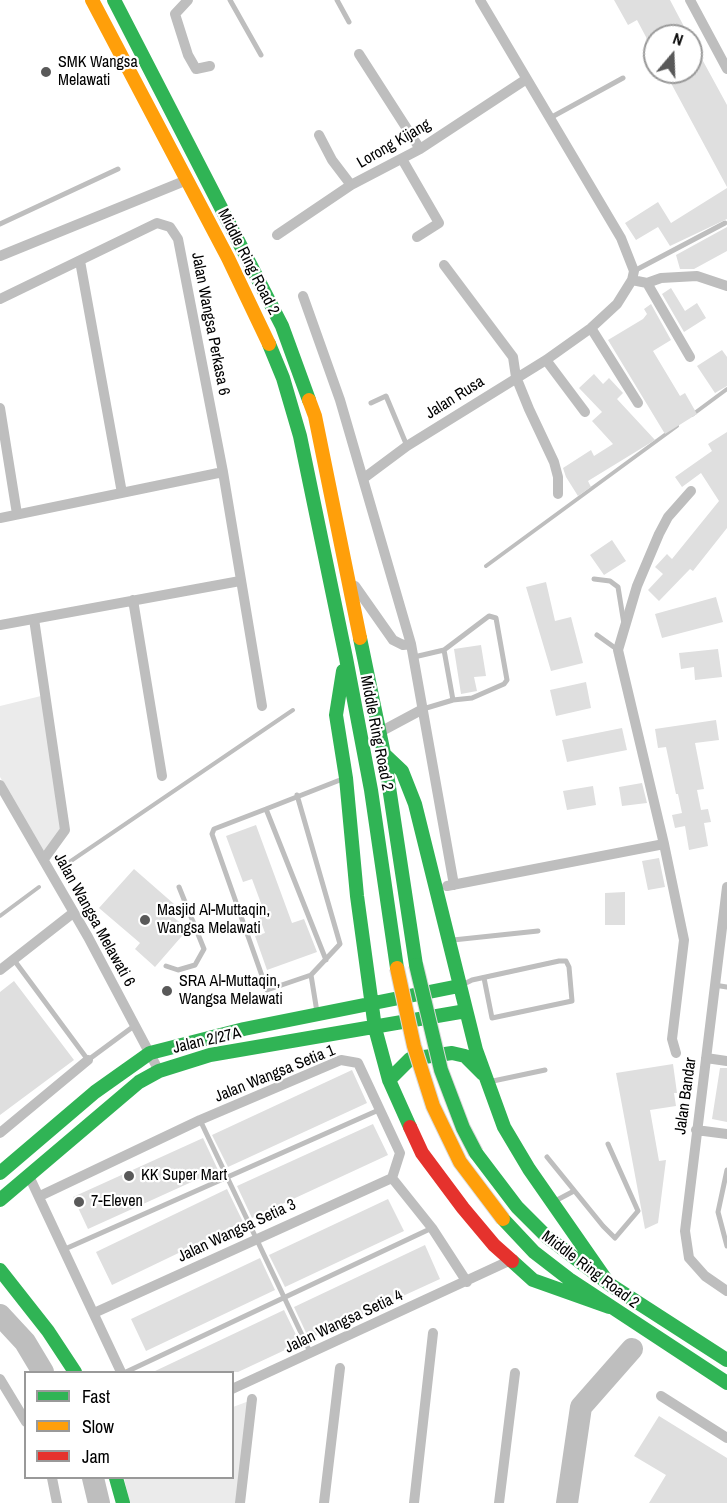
<!DOCTYPE html>
<style>
body{margin:0}
#map{position:relative;width:727px;height:1503px;overflow:hidden;background:#fff;font-family:"Archivo Narrow",sans-serif}
canvas{display:block}
.legend{position:absolute;left:24px;top:1371px;width:210px;height:108px;box-sizing:border-box;background:#fff;border:2px solid #999;margin:0;padding:8px 10px;list-style:none;font-size:18px;color:#000}
.legend li{display:flex;align-items:center;gap:12px;height:30px}
.legend b{width:30px;border:2px solid #999}
.north{position:absolute;left:643px;top:24px;width:60px;height:60px;box-sizing:border-box;background:#fff;border:2px solid #999;border-radius:50%;rotate:19deg;font-size:16px;font-weight:700;line-height:24px;text-align:center;color:#000}
.north::after{content:'';display:block;margin:auto;width:21px;height:27px;background:#595959;clip-path:polygon(50% 0,100% 100%,50% 72%,0 100%)}
</style>
<div id="map">
<canvas width="727" height="1503"></canvas>
<ul class="legend">
<li><b style="height:8px;background:#30b455"></b>Fast</li>
<li><b style="height:8px;background:#ff9f0a"></b>Slow</li>
<li><b style="height:8px;background:#e5322d"></b>Jam</li>
</ul>
<div class="north">N</div>
</div>
<script>
const context = document.querySelector('canvas').getContext('2d');
context.lineJoin = 'round';
function fillPath(path, color) { context.fillStyle = color; context.fill(path, 'evenodd'); }
const poly = rows => new Path2D(rows.map(r => 'M' + r).join(''));
function trace(path, color, width, dash) { context.strokeStyle = color; context.lineWidth = width; context.lineCap = dash ? 'butt' : 'round'; context.setLineDash(dash || []); context.stroke(path); }
function write(font, color, halo, rows, align = 'center') {
  context.font = font + ' "Archivo Narrow",sans-serif'; context.lineWidth = 4.5; context.setLineDash([]); context.textBaseline = 'middle'; context.strokeStyle = halo; context.fillStyle = color; for (const [text, x, y, turn = 0] of rows) {
    context.save(); context.translate(x, y); context.rotate((+turn || 0) * Math.PI / 180); context.textAlign = isNaN(turn) ? turn : align; if (halo) context.strokeText(text, 0, 0); context.fillText(text, 0, 0); context.restore();
  }
}
const green = poly([
 [41,696,61,832,44,852,0,777,0,706],
 [249,1401,238,1503,130,1503,124,1478,232,1478,233,1407]
]);
const stream = poly([
 [692,415,727,389],
 [486,566,677,426],
 [65,865,293,710],
 [0,916,39,887]
]);
const river = poly([
 [0,1315,25,1342,43,1372],
 [93,1478,99,1503],
 [567,1503,581,1407,632,1349]
]);
const building = poly([
 [614,0,670,0,689,36,655,36,655,54,637,20,628,25],
 [691,39,727,105,727,187,665,72,691,72],
 [727,188,727,219,670,246,658,227,636,240,625,223,658,202,671,223],
 [727,227,727,251,694,269,680,269,676,255],
 [671,288,685,311,697,303,706,318,684,332,662,294],
 [651,304,671,340,653,351,680,396,685,393,697,414,665,434,608,340,643,319,647,314,644,309],
 [722,350,727,357,727,386,715,393,697,366],
 [594,374,603,384,609,378,623,393,617,399,655,440,588,481,591,487,578,496,566,477,563,468,591,450,594,456,613,444,592,421,602,412,579,388],
 [727,432,727,528,693,571,690,569,659,601,648,590,663,574,655,567,667,554,672,559,719,501,701,473,682,487,675,477,712,451,708,444],
 [612,540,626,561,604,575,590,555],
 [546,582,555,621,571,617,583,663,551,671,526,587],
 [716,597,723,622,662,638,655,614],
 [481,645,486,676,474,677,477,691,461,694,454,649],
 [718,649,722,677,695,680,694,667,681,669,679,653],
 [586,682,591,708,556,716,550,690],
 [716,720,719,740,695,743,704,789,697,790,701,810,708,809,711,822,704,823,708,846,689,850,685,826,675,828,672,815,682,813,678,794,676,794,666,747,658,748,655,729],
 [622,728,627,750,567,762,562,740],
 [642,783,647,803,622,806,619,787],
 [593,786,596,805,567,810,563,791],
 [256,825,292,923,304,919,317,952,267,970,255,936,265,933,256,908,262,906,252,879,243,882,226,836],
 [659,858,665,887,648,890,642,861],
 [134,869,174,904,167,912,188,929,155,967,135,949,140,943,99,908],
 [625,892,625,925,605,925,605,893],
 [14,981,74,1060,0,1115,0,992],
 [673,1064,677,1093,674,1093,676,1106,650,1110,659,1161,666,1160,658,1223,645,1229,616,1073],
 [720,1068,727,1068,727,1122,712,1119],
 [352,1070,367,1103,228,1167,212,1135],
 [373,1124,388,1155,252,1218,237,1186],
 [203,1138,218,1170,88,1229,73,1197],
 [227,1189,243,1222,112,1285,96,1252],
 [388,1199,404,1231,285,1287,269,1255],
 [425,1245,440,1279,309,1339,294,1307],
 [260,1258,275,1290,146,1351,131,1319],
 [284,1310,300,1343,238,1372,153,1372],
 [659,1416,727,1458,727,1503,649,1503,666,1475,634,1456]
]);
const lane = poly([
 [230,0,261,55],
 [337,0,349,22],
 [550,118,623,78],
 [0,224,118,169],
 [634,271,725,223],
 [371,403,386,396,407,446],
 [594,579,610,581,618,587,624,624],
 [597,635,618,650],
 [444,650,453,700],
 [414,657,444,650,489,616,496,618,507,680,504,684,472,698,453,700,423,709],
 [297,795,340,944,311,975,317,1012],
 [266,809,214,829,212,834,267,990,311,975],
 [453,940,538,931],
 [14,960,88,1060,134,1026],
 [326,960,266,809,340,780],
 [166,966,178,970,195,965,204,949,179,887],
 [464,984,472,980,559,961,566,961,569,967,572,1001,492,1018,484,978],
 [714,985,727,987],
 [493,1081,545,1070],
 [200,1120,311,1354],
 [547,1157,603,1226,615,1238,638,1211,608,1144],
 [727,1170,718,1212,727,1246],
 [557,1200,574,1191],
 [65,1249,381,1109],
 [126,1372,432,1228]
]);
const street = poly([
 [188,0,175,14,188,55,196,69,210,66],
 [690,0,727,69],
 [359,54,420,149],
 [319,135,332,160,351,185],
 [402,159,439,223,417,237],
 [277,235,351,185,420,149,525,80],
 [0,256,187,180],
 [80,261,122,493],
 [444,265,513,357,516,377,529,409,554,462,558,477,558,494],
 [632,280,647,283,661,278,697,276,727,286],
 [647,283,690,357],
 [303,296,340,400,411,644,454,885],
 [0,299,157,223,170,227,178,239,223,472,262,706],
 [591,328,638,403],
 [546,360,585,412],
 [0,408,17,514],
 [364,478,407,446,546,360,591,328,617,304,632,280,634,271,621,238,480,0],
 [0,518,223,472],
 [355,586,393,640,403,645,411,644],
 [133,600,162,776],
 [34,619,65,830,44,859],
 [0,625,240,581],
 [380,732,423,709],
 [0,785,88,937,159,1071],
 [447,886,664,844],
 [727,887,685,1231,689,1258,705,1276,727,1291],
 [0,970,73,913],
 [676,1053,672,1039,684,940,664,844,618,650,637,586,659,534,668,517,691,491],
 [706,1058,727,1061],
 [696,1130,727,1134],
 [0,1133,88,1060],
 [29,1176,121,1372],
 [392,1178,432,1228,467,1282],
 [40,1196,200,1120,341,1060,358,1063,400,1153,392,1178],
 [94,1313,392,1178],
 [0,1379,26,1422],
 [232,1389,511,1260],
 [661,1396,727,1438],
 [52,1478,57,1503],
 [240,1503,252,1399],
 [324,1503,340,1368],
 [414,1503,433,1333],
 [499,1503,515,1373]
]);
const fast = poly([
 [114,0,282,326,309,400],
 [269,344,283,378,300,436,346,658,371,790,397,968],
 [360,638,384,754,416,965],
 [343,671,336,715,346,778,357,896,375,1028,389,1080,410,1127],
 [384,754,402,771,415,804,476,1050,504,1127,529,1169,609,1284],
 [389,1080,410,1059,452,1053,465,1056,483,1074],
 [476,1153,517,1207,547,1237,609,1284,727,1360],
 [0,1173,95,1092,150,1053,244,1029,459,986],
 [0,1200,139,1082,159,1071,210,1055,466,1011],
 [503,1219,534,1252,569,1279,727,1383],
 [512,1261,533,1280,609,1307],
 [0,1270,48,1331,75,1372],
 [116,1478,123,1503]
]);
const slow = poly([
 [92,0,228,258,269,344],
 [309,400,315,416,360,638]
]);
const jam = poly([
 [410,1127,422,1153,463,1208,494,1245,512,1261]
]);
const fastBridge = poly([
 [416,965,441,1070,463,1128,476,1153]
]);
const slowBridge = poly([
 [397,968,414,1046,433,1106,460,1162,503,1219]
]);
const markers = [
 [46,72,6,"#595959"],
 [145,920,6,"#595959"],
 [167,991,6,"#595959"],
 [129,1176,6,"#595959"],
 [79,1202,6,"#595959"]
];
const poiNames = [
 ["SMK Wangsa",58,63],
 ["Melawati",58,81],
 ["Masjid Al-Muttaqin,",157,911],
 ["Wangsa Melawati",157,929],
 ["SRA Al-Muttaqin,",179,982],
 ["Wangsa Melawati",179,1000],
 ["KK Super Mart",141,1176],
 ["7-Eleven",91,1202]
];
const streetNames = [
 ["Lorong Kijang",394,144,-30],
 ["Middle Ring Road 2",248,262,63],
 ["Jalan Wangsa Perkasa 6",210,324,79],
 ["Jalan Rusa",455,398,-32],
 ["Middle Ring Road 2",376,733,79],
 ["Jalan Wangsa Melawati 6",94,920,61],
 ["Jalan 2/27A",207,1041,-13],
 ["Jalan Wangsa Setia 1",275,1074,-22],
 ["Jalan Bandar",686,1096,-82],
 ["Jalan Wangsa Setia 3",237,1231,-25],
 ["Middle Ring Road 2",590,1270,37],
 ["Jalan Wangsa Setia 4",344,1322,-25]
];
fillPath(green, '#ebebeb');
trace(stream, '#bebebe', 4);
trace(river, '#bebebe', 22);
fillPath(building, '#dfdfdf');
trace(lane, '#bebebe', 5);
trace(street, '#bebebe', 10);
trace(fast, '#30b455', 14);
trace(slow, '#ff9f0a', 14);
trace(jam, '#e5322d', 14);
trace(fastBridge, '#dbdbdb', 16, []);
trace(slowBridge, '#dbdbdb', 16, []);
trace(fastBridge, '#30b455', 14);
trace(slowBridge, '#ff9f0a', 14);
for (const [x, y, r, color] of markers) { const dot = new Path2D(); dot.arc(x, y, r, 0, 2 * Math.PI); context.fillStyle = color; context.fill(dot); trace(dot, '#fff', 2); }
write('16px', '#000', '#fff', poiNames, 'left');
write('16px', '#000', '#fff', streetNames);
</script>
